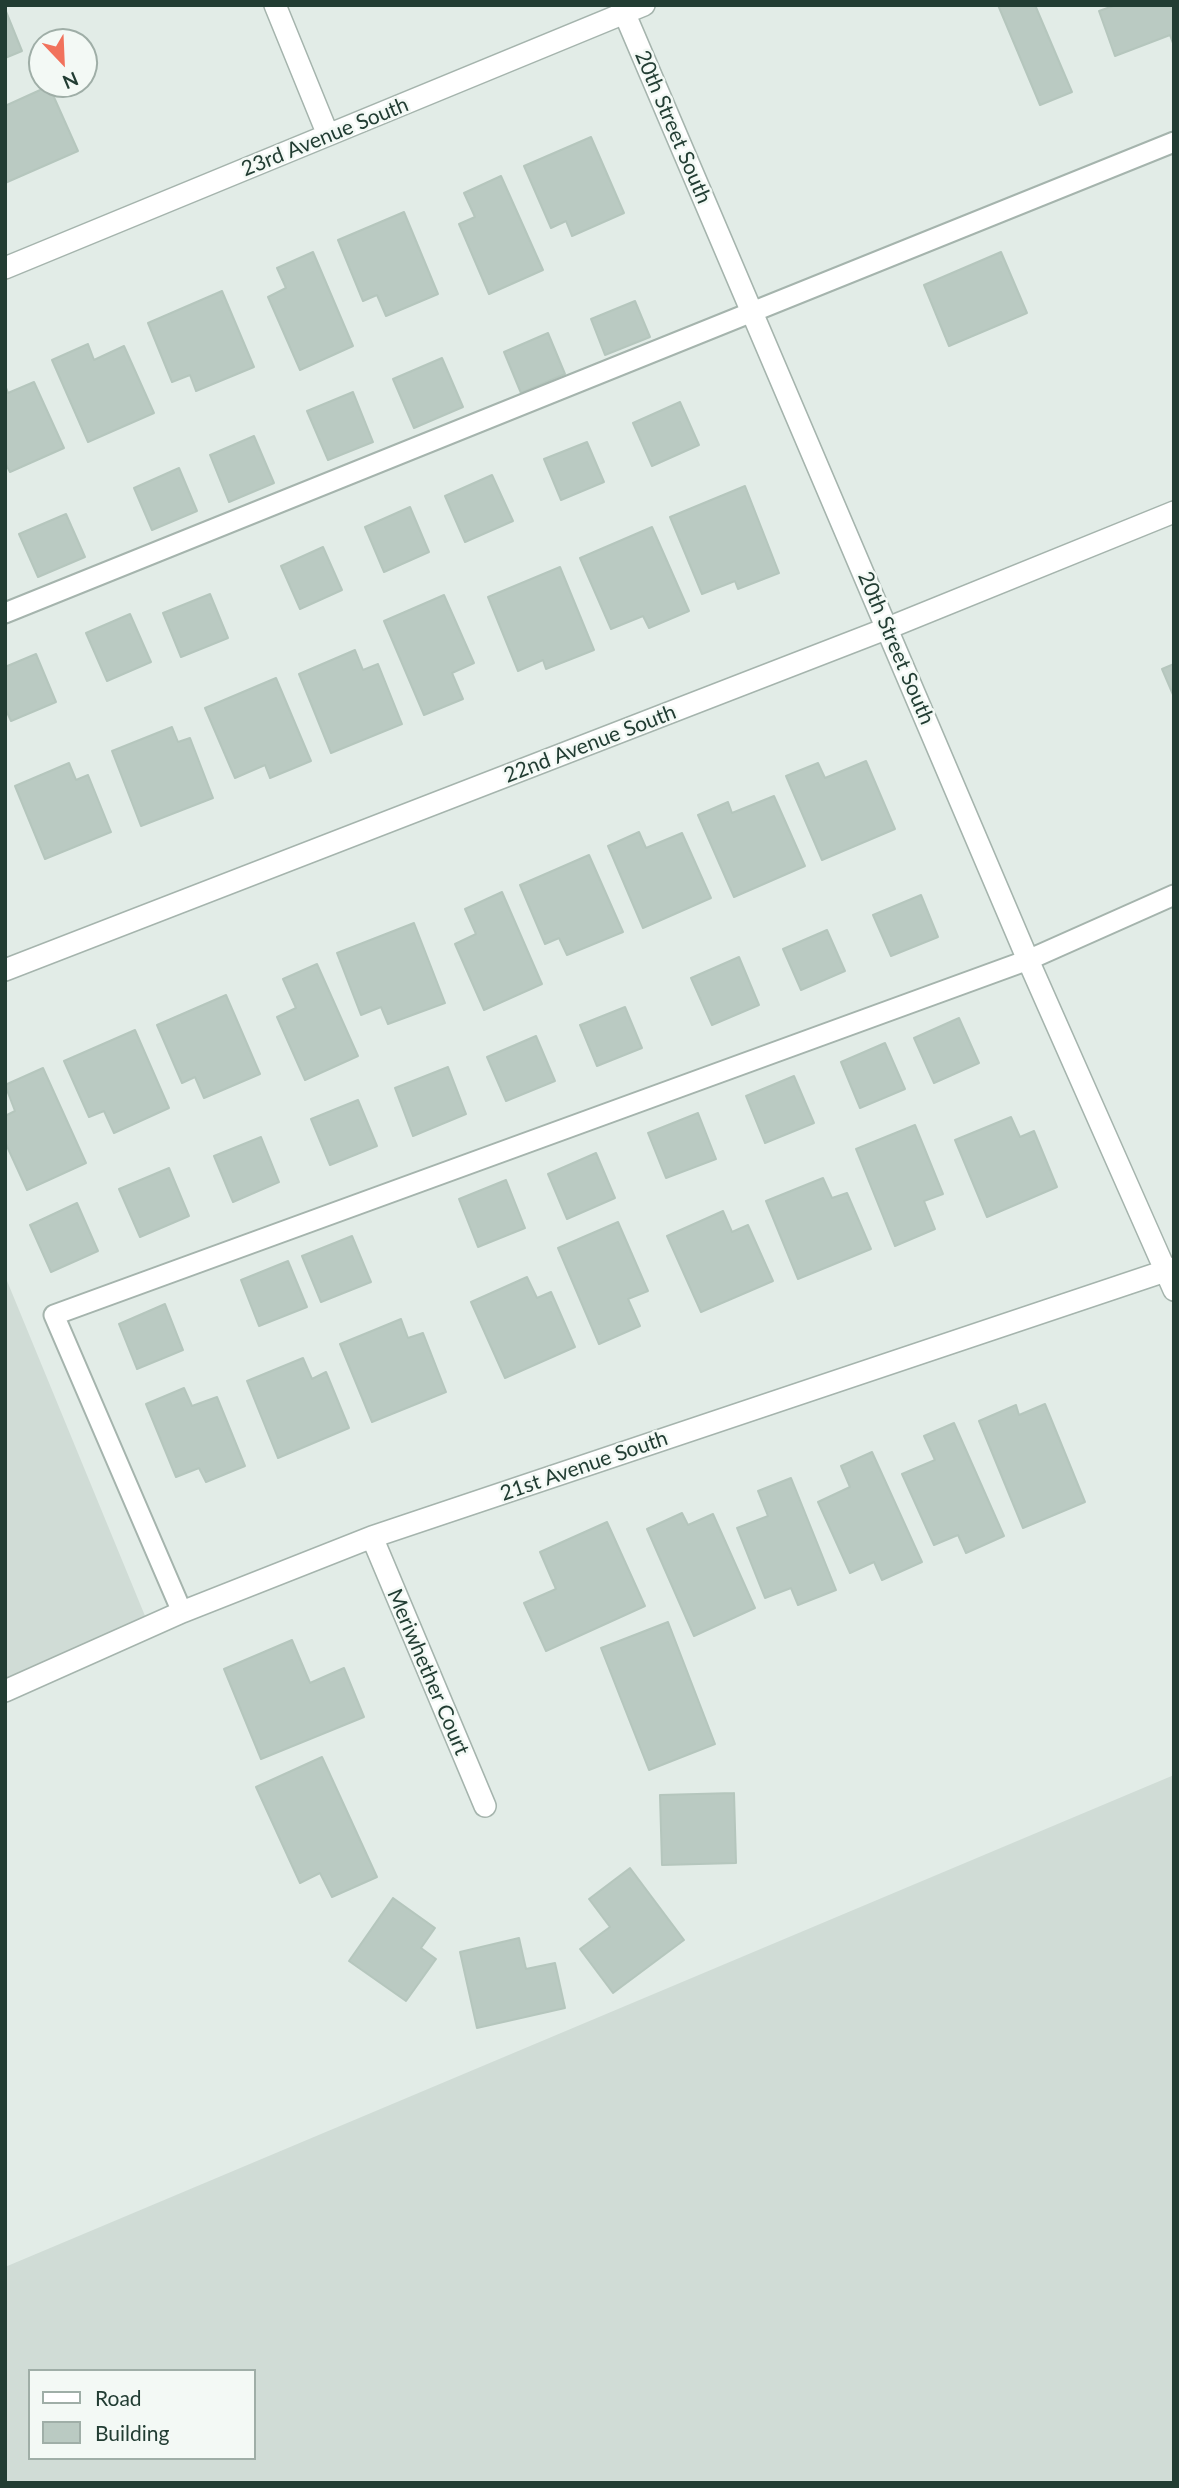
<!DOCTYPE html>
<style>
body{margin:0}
#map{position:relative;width:1179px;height:2488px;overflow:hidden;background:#e2ece7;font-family:Lato,sans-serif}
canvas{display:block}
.frame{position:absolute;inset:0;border:7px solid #223d33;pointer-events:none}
.legend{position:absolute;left:28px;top:2369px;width:228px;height:91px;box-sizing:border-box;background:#f3f9f5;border:2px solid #9faea7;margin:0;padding:9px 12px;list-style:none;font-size:21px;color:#223d33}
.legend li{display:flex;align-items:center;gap:14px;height:35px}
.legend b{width:35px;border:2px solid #9faea7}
.north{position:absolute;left:28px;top:28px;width:70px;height:70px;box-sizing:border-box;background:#f3f9f5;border:2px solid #9faea7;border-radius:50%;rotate:157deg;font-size:19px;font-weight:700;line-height:28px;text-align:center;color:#223d33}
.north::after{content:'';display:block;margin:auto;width:24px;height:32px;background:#f1725c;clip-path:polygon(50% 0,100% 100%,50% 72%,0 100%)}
</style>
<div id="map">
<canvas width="1179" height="2488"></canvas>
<div class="frame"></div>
<ul class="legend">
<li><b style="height:9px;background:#fff"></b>Road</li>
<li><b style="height:19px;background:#bacac2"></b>Building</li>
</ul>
<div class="north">N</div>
</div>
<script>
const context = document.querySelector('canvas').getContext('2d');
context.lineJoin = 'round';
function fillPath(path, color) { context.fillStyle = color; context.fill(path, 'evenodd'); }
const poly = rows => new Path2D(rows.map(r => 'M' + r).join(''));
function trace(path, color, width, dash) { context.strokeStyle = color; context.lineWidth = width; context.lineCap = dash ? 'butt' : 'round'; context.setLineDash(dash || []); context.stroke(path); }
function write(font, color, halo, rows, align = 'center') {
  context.font = font + ' Lato,sans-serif'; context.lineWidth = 5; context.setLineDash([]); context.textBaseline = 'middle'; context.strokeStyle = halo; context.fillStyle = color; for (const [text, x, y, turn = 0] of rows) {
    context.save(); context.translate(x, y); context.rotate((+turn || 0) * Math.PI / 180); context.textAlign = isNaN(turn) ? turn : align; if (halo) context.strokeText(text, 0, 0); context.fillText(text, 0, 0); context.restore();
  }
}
const built = poly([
 [5,1276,150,1628,5,1691],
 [1174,1775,1174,2483,5,2483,5,2267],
 [30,2371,254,2371,254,2458,30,2458]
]);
const building = poly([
 [998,5,1035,5,1072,92,1040,105,998,5],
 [1116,5,1174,5,1174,46,1170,35,1115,56,1099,11,1116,5],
 [5,9,22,51,5,58,5,9],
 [49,86,78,151,5,183,5,106,49,86],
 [591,137,624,213,572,236,566,221,551,228,524,166,591,137],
 [501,176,543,270,489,294,459,224,475,217,464,193,501,176],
 [404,212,438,294,386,316,377,295,363,301,338,240,404,212],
 [313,252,353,346,300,370,268,297,286,288,277,268,313,252],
 [1001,252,1027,313,949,346,924,285,1001,252],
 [222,291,254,367,196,391,190,375,172,382,148,323,222,291],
 [635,301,650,337,605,355,591,319,635,301],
 [548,333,565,374,521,393,504,352,548,333],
 [88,344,94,360,124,346,154,413,88,442,52,360,88,344],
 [442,358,463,407,414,428,393,379,442,358],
 [34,382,64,448,10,472,5,463,5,385,8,393,34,382],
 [353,392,373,442,328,460,307,411,353,392],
 [680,402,699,445,652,466,633,423,680,402],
 [254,436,274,483,229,502,210,455,254,436],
 [587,442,604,482,561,500,544,459,587,442],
 [179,468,197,511,152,530,134,488,179,468],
 [492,475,513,521,465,542,445,496,492,475],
 [745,486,779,573,738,589,735,581,702,594,670,517,745,486],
 [410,507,429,552,384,572,365,527,410,507],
 [66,514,85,557,38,577,19,534,66,514],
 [652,527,689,611,649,628,643,616,611,629,580,558,652,527],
 [323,547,342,590,300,609,281,566,323,547],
 [560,567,594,650,546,669,543,660,518,671,488,597,560,567],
 [210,594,228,638,181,657,163,613,210,594],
 [444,595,474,663,452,673,463,699,424,715,384,621,444,595],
 [130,614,151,662,107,681,86,633,130,614],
 [355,650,363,670,378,664,402,724,331,753,299,674,355,650],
 [36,654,56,702,11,721,5,708,5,667,36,654],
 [1174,664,1174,697,1162,669,1174,664],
 [276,678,311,761,270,778,265,765,235,778,205,708,276,678],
 [172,727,178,742,190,738,213,798,141,826,112,751,172,727],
 [866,761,895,829,822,860,786,776,818,763,825,778,866,761],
 [69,763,76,780,88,775,111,832,45,859,15,786,69,763],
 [774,796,805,866,734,897,698,815,728,802,732,813,774,796],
 [639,832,646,848,682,833,711,898,643,928,608,846,639,832],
 [589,855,623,932,567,955,559,938,545,944,520,885,589,855],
 [502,892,542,984,484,1010,455,944,476,934,465,909,502,892],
 [921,895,938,937,891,956,873,915,921,895],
 [414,923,445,1003,388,1024,381,1007,361,1015,337,953,414,923],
 [827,930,845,971,801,990,783,949,827,930],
 [739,957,759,1005,712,1025,691,978,739,957],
 [317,964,358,1056,305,1080,277,1017,296,1008,283,979,317,964],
 [226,995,260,1074,204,1098,195,1077,182,1083,157,1025,226,995],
 [625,1007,642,1048,597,1066,580,1025,625,1007],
 [959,1018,979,1063,934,1083,914,1038,959,1018],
 [135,1030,169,1108,114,1133,104,1111,89,1117,64,1061,135,1030],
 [536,1036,555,1081,506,1101,487,1057,536,1036],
 [885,1043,905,1089,860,1108,841,1062,885,1043],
 [448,1067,466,1114,413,1136,395,1088,448,1067],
 [43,1068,86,1163,27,1190,5,1142,5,1116,15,1111,5,1085,43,1068],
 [794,1076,814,1123,765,1143,746,1096,794,1076],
 [358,1100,377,1146,330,1165,311,1119,358,1100],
 [698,1113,716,1159,666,1178,648,1133,698,1113],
 [1011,1117,1020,1137,1034,1131,1057,1187,987,1217,955,1140,1011,1117],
 [915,1125,943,1194,924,1201,935,1229,895,1246,856,1149,915,1125],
 [261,1137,279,1182,233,1202,214,1156,261,1137],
 [596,1153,615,1198,567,1219,548,1174,596,1153],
 [169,1168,189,1216,140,1237,119,1189,169,1168],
 [823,1178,832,1198,847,1193,871,1249,798,1279,766,1201,823,1178],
 [506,1180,525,1228,478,1247,459,1199,506,1180],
 [77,1203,98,1251,51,1272,30,1225,77,1203],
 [723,1211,732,1232,748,1225,773,1281,701,1312,667,1236,723,1211],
 [618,1222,648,1291,628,1299,640,1326,599,1344,558,1248,618,1222],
 [352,1236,371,1282,321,1302,302,1256,352,1236],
 [288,1261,307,1307,259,1326,241,1280,288,1261],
 [527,1277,537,1298,551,1292,575,1347,505,1378,471,1302,527,1277],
 [165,1304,183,1350,137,1369,119,1324,165,1304],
 [401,1319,408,1338,423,1333,446,1392,372,1422,340,1344,401,1319],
 [303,1358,312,1379,326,1372,349,1428,278,1458,247,1381,303,1358],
 [184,1388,192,1406,217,1397,245,1466,206,1482,199,1468,176,1477,146,1404,184,1388],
 [1045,1404,1085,1502,1023,1528,979,1421,1016,1405,1019,1415,1045,1404],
 [954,1423,1004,1536,966,1553,958,1535,934,1545,902,1474,935,1460,924,1436,954,1423],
 [872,1452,922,1562,882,1580,874,1562,850,1573,818,1502,850,1487,841,1466,872,1452],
 [791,1478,836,1590,798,1605,791,1588,765,1598,737,1528,768,1516,758,1491,791,1478],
 [682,1513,688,1525,713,1514,755,1608,694,1636,647,1529,682,1513],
 [607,1522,645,1606,546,1651,524,1603,556,1589,540,1552,607,1522],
 [668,1622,715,1744,649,1770,601,1648,668,1622],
 [292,1640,310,1683,344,1668,364,1717,261,1759,224,1669,292,1640],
 [322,1757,377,1877,332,1897,320,1873,300,1883,256,1787,322,1757],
 [734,1793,736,1863,662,1865,660,1795,734,1793],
 [630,1868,684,1940,613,1993,580,1949,610,1927,589,1899,630,1868],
 [393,1898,435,1928,421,1948,436,1959,406,2001,349,1961,393,1898],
 [519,1938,526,1969,555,1963,565,2008,477,2028,460,1952,519,1938]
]);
const lane = poly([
 [5,613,1174,142],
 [182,1612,54,1315,1028,960,1174,895]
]);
const street = poly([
 [275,5,328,135],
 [621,5,1028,960,1174,1290],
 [5,268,644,5],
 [5,970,888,628,1174,512],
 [372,1537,485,1806],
 [5,1691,182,1612,372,1537,1174,1268]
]);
const streetNames = [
 ["20th Street South",673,127,67],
 ["23rd Avenue South",325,137,-22],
 ["20th Street South",896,648,67],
 ["22nd Avenue South",590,744,-21],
 ["21st Avenue South",584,1466,-19],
 ["Meriwhether Court",428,1672,67]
];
fillPath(built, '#d0dcd6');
fillPath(building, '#bacac2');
trace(building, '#b5c6bd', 2);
trace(lane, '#a5b4ad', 23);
trace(street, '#a5b4ad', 24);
trace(lane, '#fff', 19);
trace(street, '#fff', 21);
write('21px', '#223d33', '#f3f9f5', streetNames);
</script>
